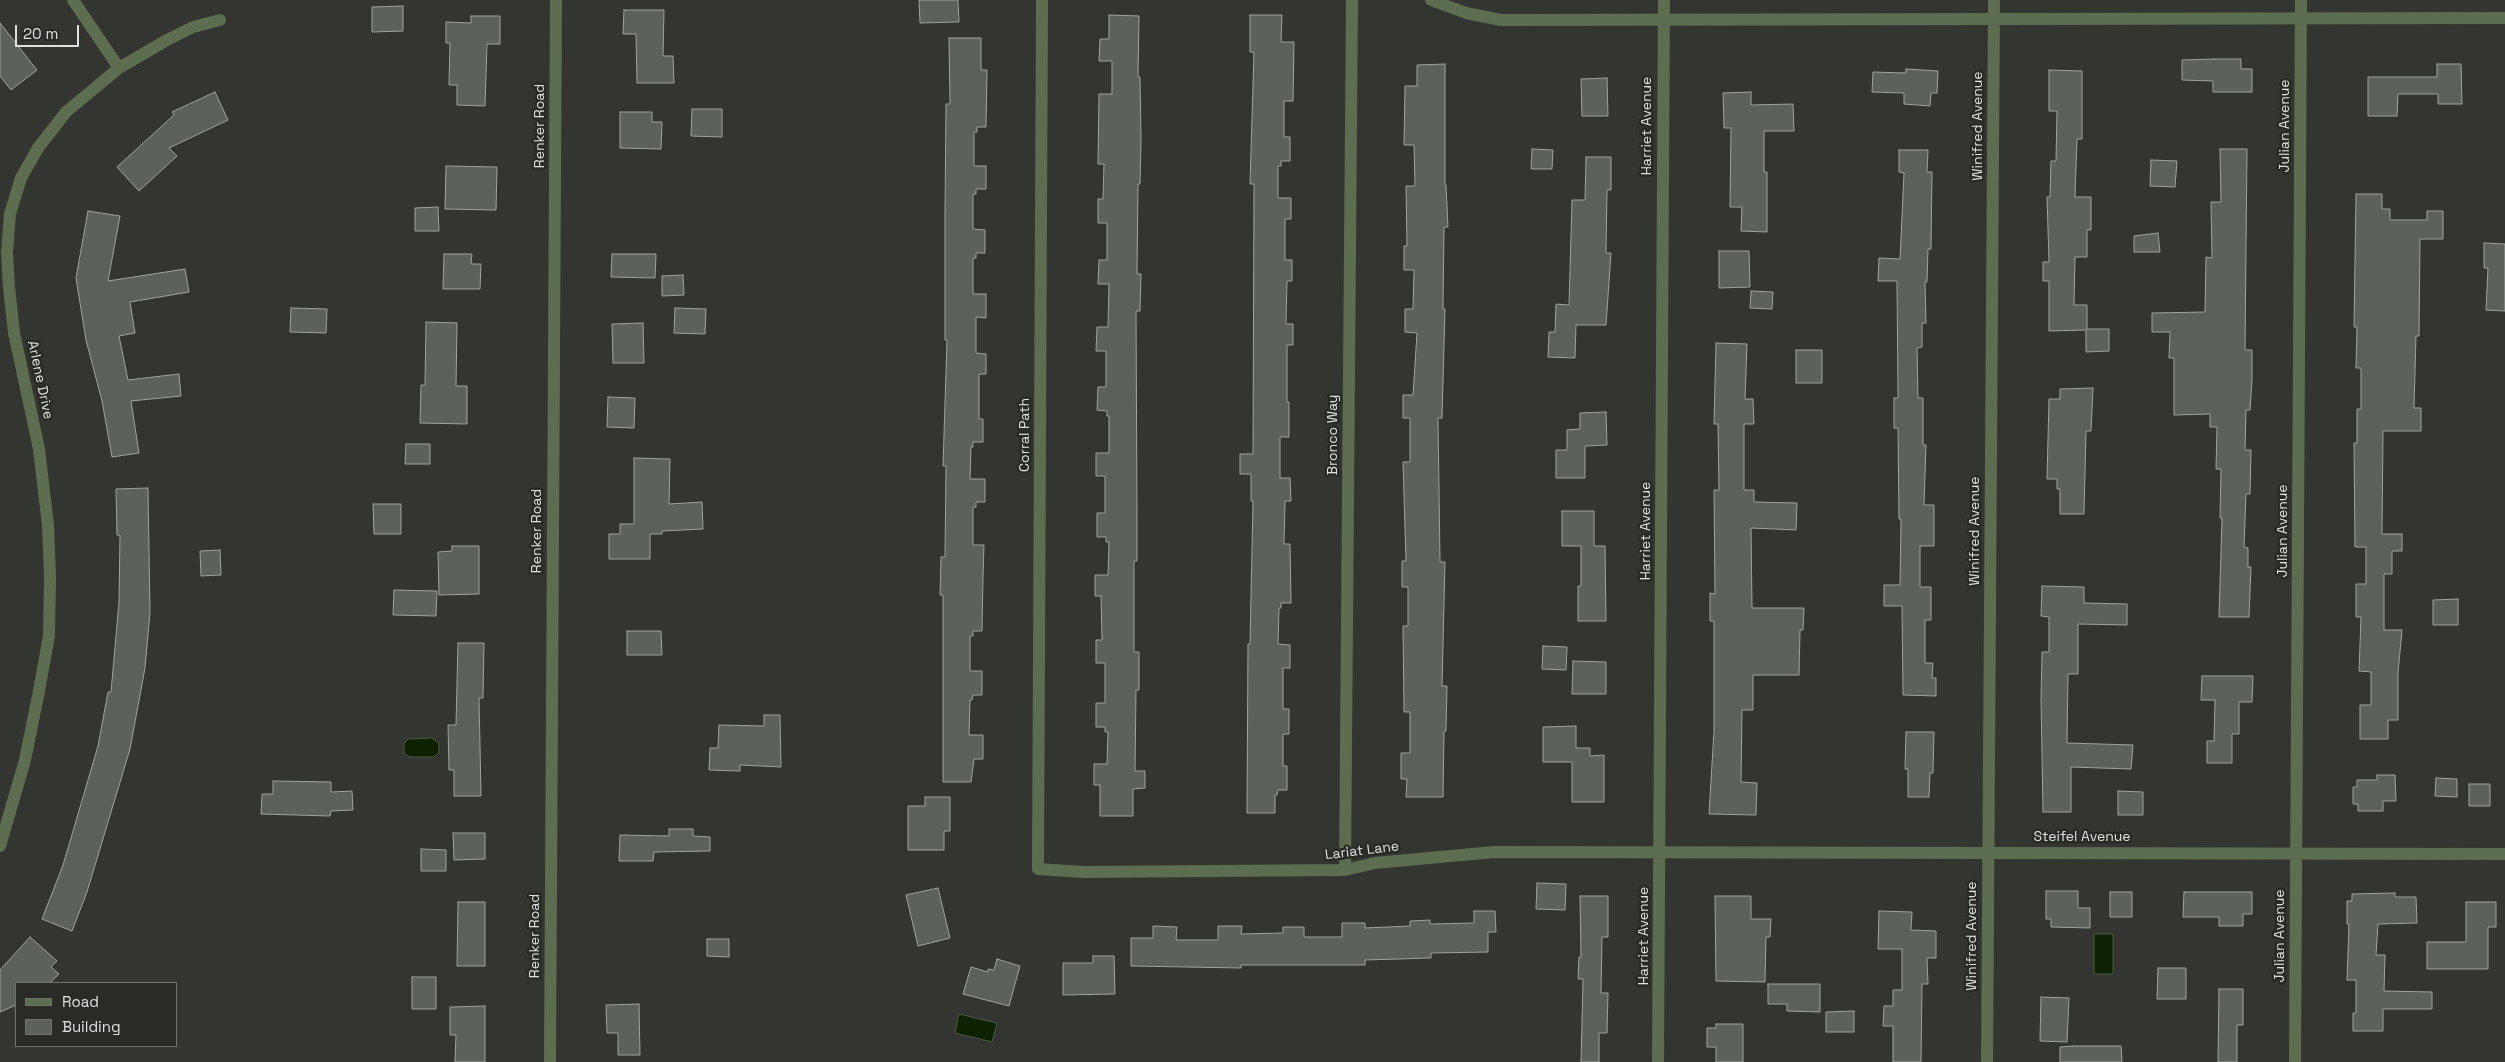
<!DOCTYPE html>
<style>
body{margin:0}
#map{position:relative;width:2505px;height:1062px;overflow:hidden;background:#323530;font-family:"Space Grotesk",sans-serif}
canvas{display:block}
.legend{position:absolute;left:15px;top:982px;width:162px;height:65px;box-sizing:border-box;background:#282b26;border:1px solid #71736f;margin:0;padding:6px 9px;list-style:none;font-size:15px;color:#dee0dd}
.legend li{display:flex;align-items:center;gap:10px;height:25px}
.legend b{width:25px;border:1px solid #71736f}
.scale{position:absolute;left:15px;top:25px;width:64px;height:22px;box-sizing:border-box;border:2px solid #dee0dd;border-top:0;padding-left:6px;font-size:15px;line-height:18px;white-space:nowrap;color:#dee0dd;-webkit-text-stroke:4px #282b26;paint-order:stroke}
</style>
<div id="map">
<canvas width="2505" height="1062"></canvas>
<ul class="legend">
<li><b style="height:6px;background:#5d6e50"></b>Road</li>
<li><b style="height:14px;background:#5d615b"></b>Building</li>
</ul>
<div class="scale">20 m</div>
</div>
<script>
const context = document.querySelector('canvas').getContext('2d');
context.lineJoin = 'round';
function fillPath(path, color) { context.fillStyle = color; context.fill(path, 'evenodd'); }
const poly = rows => new Path2D(rows.map(r => 'M' + r).join(''));
function trace(path, color, width, dash) { context.strokeStyle = color; context.lineWidth = width; context.lineCap = dash ? 'butt' : 'round'; context.setLineDash(dash || []); context.stroke(path); }
function write(font, color, halo, rows, align = 'center') {
  context.font = font + ' "Space Grotesk",sans-serif'; context.lineWidth = 5; context.setLineDash([]); context.textBaseline = 'middle'; context.strokeStyle = halo; context.fillStyle = color; for (const [text, x, y, turn = 0] of rows) {
    context.save(); context.translate(x, y); context.rotate((+turn || 0) * Math.PI / 180); context.textAlign = isNaN(turn) ? turn : align; if (halo) context.strokeText(text, 0, 0); context.fillText(text, 0, 0); context.restore();
  }
}
const water = poly([
 [432,738,439,743,439,753,434,757,409,757,404,753,404,743,408,739,432,738],
 [2094,934,2113,934,2113,974,2094,974,2094,934],
 [959,1014,997,1023,992,1042,955,1033,959,1014]
]);
const building = poly([
 [919,0,958,0,959,22,920,23,919,0],
 [403,6,403,31,372,32,372,7,403,6],
 [624,10,664,10,663,56,673,56,674,83,637,83,636,34,623,34,624,10],
 [1109,15,1139,16,1138,77,1140,77,1141,140,1140,184,1138,184,1137,274,1141,274,1140,311,1136,311,1137,514,1137,561,1134,561,1134,652,1139,652,1139,690,1136,690,1135,771,1145,771,1145,788,1133,789,1133,816,1100,816,1100,785,1094,785,1094,764,1107,764,1108,732,1105,732,1105,727,1096,727,1096,703,1105,703,1105,663,1096,663,1096,640,1102,640,1101,596,1095,596,1095,575,1108,575,1109,542,1106,542,1106,537,1097,537,1097,513,1105,513,1105,476,1096,476,1096,453,1109,453,1109,416,1107,416,1107,411,1097,410,1098,387,1106,387,1106,351,1096,351,1097,327,1108,327,1109,284,1098,284,1099,260,1107,260,1107,223,1098,223,1098,199,1103,199,1104,164,1098,164,1099,94,1112,94,1112,61,1099,61,1100,39,1109,39,1109,15],
 [1250,15,1282,15,1281,42,1294,42,1293,101,1284,101,1284,137,1290,137,1290,161,1281,161,1281,166,1278,166,1278,198,1291,198,1291,219,1285,219,1285,260,1292,260,1292,281,1287,281,1286,324,1293,324,1293,345,1287,345,1287,402,1289,402,1289,437,1280,437,1280,478,1290,478,1291,501,1285,501,1284,544,1290,544,1291,603,1281,603,1281,608,1279,608,1278,644,1290,645,1290,668,1283,668,1283,709,1289,709,1289,734,1283,734,1283,766,1287,766,1287,790,1278,790,1277,795,1275,795,1275,813,1247,813,1248,644,1250,644,1253,501,1251,501,1251,474,1240,474,1240,454,1253,454,1254,184,1250,184,1254,52,1250,52,1250,15],
 [471,16,500,16,500,44,487,44,485,106,457,105,457,85,449,85,450,43,446,43,446,22,471,23,471,16],
 [0,23,37,70,11,90,0,76,0,23],
 [949,38,981,38,981,70,987,70,986,127,977,127,977,132,974,132,974,166,986,166,986,189,976,189,976,194,973,194,973,229,985,230,985,253,976,253,976,258,973,258,973,294,986,294,986,318,976,317,976,353,986,354,986,374,979,374,979,419,983,419,983,442,973,442,973,447,971,447,970,479,985,479,985,502,976,502,976,507,973,507,973,545,984,545,983,576,982,631,973,631,973,636,970,636,970,671,982,671,982,695,973,695,972,700,970,700,969,735,983,735,983,759,974,759,971,782,943,782,943,595,940,595,941,557,945,557,946,466,943,466,947,340,945,340,945,213,946,104,950,104,949,38],
 [2214,59,2241,59,2241,69,2252,69,2252,92,2213,92,2213,81,2182,80,2182,60,2214,59],
 [1445,64,1445,185,1446,185,1448,227,1444,227,1443,309,1445,309,1442,418,1438,418,1440,562,1445,562,1442,686,1447,686,1446,731,1444,731,1443,797,1406,797,1407,779,1401,779,1401,753,1410,753,1410,712,1404,712,1403,626,1408,626,1408,587,1402,587,1402,561,1406,561,1403,462,1410,462,1410,418,1403,418,1403,395,1413,395,1417,333,1405,332,1405,309,1413,309,1414,270,1404,270,1404,246,1407,246,1406,186,1415,186,1414,145,1404,145,1405,86,1417,86,1417,65,1445,64],
 [2437,64,2461,64,2462,104,2438,104,2438,94,2398,94,2397,116,2368,116,2368,77,2437,77,2437,64],
 [1906,69,1938,71,1937,93,1931,93,1930,106,1904,104,1904,93,1872,92,1873,72,1906,73,1906,69],
 [2049,70,2082,71,2082,139,2077,139,2075,197,2091,197,2091,230,2087,230,2087,257,2075,257,2074,305,2087,305,2087,329,2109,329,2109,351,2086,352,2086,330,2049,331,2049,281,2043,281,2043,262,2049,262,2047,197,2050,197,2051,161,2056,161,2057,111,2049,111,2049,70],
 [1607,78,1608,116,1582,116,1581,79,1607,78],
 [215,92,228,120,169,148,177,156,139,191,117,167,174,115,172,112,215,92],
 [1751,92,1751,105,1793,104,1794,131,1764,131,1764,172,1767,172,1767,232,1741,231,1742,207,1730,207,1731,128,1724,128,1723,93,1751,92],
 [692,109,722,109,722,137,691,136,692,109],
 [620,112,652,112,652,122,662,122,661,149,620,148,620,112],
 [1532,149,1553,150,1552,169,1531,169,1532,149],
 [2220,149,2247,149,2245,350,2252,350,2252,380,2250,410,2246,410,2245,450,2251,450,2250,494,2246,494,2244,547,2248,548,2248,567,2251,567,2249,617,2219,617,2222,518,2220,518,2221,469,2216,469,2217,427,2210,427,2210,414,2174,415,2174,358,2169,358,2170,332,2152,332,2152,313,2205,312,2206,257,2212,258,2211,202,2221,202,2220,149],
 [1899,150,1928,150,1927,172,1932,172,1931,249,1928,249,1927,282,1925,282,1926,323,1922,323,1922,347,1917,348,1918,398,1923,398,1923,445,1926,445,1924,505,1934,505,1934,546,1920,546,1920,587,1931,587,1931,620,1925,620,1925,663,1933,663,1932,678,1936,678,1936,696,1903,695,1902,606,1884,606,1884,585,1900,585,1901,519,1899,519,1898,428,1894,428,1894,398,1898,398,1897,281,1878,281,1879,258,1900,259,1904,173,1899,172,1899,150],
 [1586,157,1611,157,1611,190,1607,190,1606,253,1611,253,1606,325,1576,325,1575,358,1548,357,1549,332,1555,332,1556,304,1569,305,1572,200,1585,200,1586,157],
 [2151,160,2177,161,2175,187,2150,186,2151,160],
 [446,166,497,167,496,210,445,209,446,166],
 [2356,194,2382,194,2382,209,2390,209,2390,220,2427,220,2427,211,2443,211,2443,239,2420,239,2419,336,2416,336,2414,408,2421,408,2421,431,2383,431,2382,534,2402,534,2402,551,2392,551,2392,574,2384,574,2384,630,2402,630,2398,673,2398,720,2388,720,2388,739,2360,739,2360,705,2371,705,2371,672,2359,671,2361,617,2356,617,2356,584,2366,584,2366,547,2355,547,2354,443,2357,443,2357,409,2361,409,2361,368,2356,368,2357,327,2354,327,2356,194],
 [438,207,439,231,415,231,415,208,438,207],
 [88,211,120,216,108,281,185,269,189,292,130,302,135,333,119,336,128,380,179,374,181,396,131,401,139,453,112,457,102,401,86,340,76,278,88,211],
 [2158,233,2160,252,2134,252,2134,236,2158,233],
 [2484,243,2505,244,2505,311,2486,310,2488,268,2484,268,2484,243],
 [1719,251,1749,251,1750,287,1719,288,1719,251],
 [444,254,472,254,471,264,481,264,480,289,443,289,444,254],
 [612,254,656,254,655,278,611,277,612,254],
 [683,275,684,295,662,296,662,276,683,275],
 [1751,291,1773,292,1772,309,1750,308,1751,291],
 [291,308,327,309,326,333,290,332,291,308],
 [675,308,706,309,705,334,674,333,675,308],
 [426,322,457,323,456,386,467,386,467,424,420,423,421,385,425,385,426,322],
 [643,323,644,363,613,363,612,324,643,323],
 [1716,343,1747,344,1745,399,1753,399,1754,424,1744,424,1744,490,1754,490,1754,502,1797,503,1796,530,1751,528,1752,608,1804,608,1803,630,1800,630,1799,675,1753,675,1753,710,1742,710,1741,782,1757,783,1756,815,1709,814,1714,731,1714,621,1710,621,1710,593,1715,594,1714,490,1719,490,1718,424,1714,424,1716,343],
 [1796,350,1822,350,1822,383,1796,383,1796,350],
 [2093,388,2091,431,2086,431,2084,514,2060,514,2060,489,2057,489,2057,479,2047,479,2049,399,2060,399,2060,389,2093,388],
 [608,397,635,398,634,428,607,427,608,397],
 [1606,412,1607,445,1585,446,1585,478,1556,478,1556,450,1567,450,1567,430,1580,429,1580,413,1606,412],
 [406,444,430,444,430,464,405,464,406,444],
 [634,458,670,459,669,504,702,502,703,529,662,531,662,534,650,534,650,559,609,559,609,534,620,534,620,524,634,524,634,458],
 [148,488,150,612,145,668,130,749,87,892,72,931,42,919,63,865,98,746,108,692,111,692,119,602,120,535,117,535,116,489,148,488],
 [373,504,401,504,401,534,374,534,373,504],
 [1562,511,1594,511,1594,546,1605,546,1606,621,1578,621,1578,586,1581,586,1581,546,1562,546,1562,511],
 [452,546,479,546,479,594,439,595,438,552,452,551,452,546],
 [220,550,221,575,201,576,200,551,220,550],
 [2042,586,2084,587,2084,603,2127,604,2127,625,2078,624,2078,674,2068,674,2067,743,2133,745,2131,769,2071,767,2071,812,2043,812,2041,699,2042,652,2049,652,2049,617,2041,616,2042,586],
 [394,590,437,591,436,616,393,615,394,590],
 [2458,599,2458,625,2433,625,2433,600,2458,599],
 [627,631,661,631,662,655,627,655,627,631],
 [458,643,484,643,483,698,479,698,481,796,454,796,454,770,449,770,448,725,456,725,458,643],
 [1543,646,1567,647,1566,670,1542,669,1543,646],
 [1573,661,1606,662,1606,694,1572,694,1573,661],
 [2202,676,2253,676,2252,702,2239,702,2239,734,2232,734,2232,763,2207,763,2207,741,2214,741,2215,700,2201,700,2202,676],
 [764,715,780,715,781,767,740,765,740,771,709,770,710,748,718,748,719,725,764,726,764,715],
 [1576,726,1576,748,1590,748,1590,756,1604,755,1604,802,1572,802,1572,762,1543,762,1543,727,1576,726],
 [1906,732,1934,732,1933,773,1930,773,1929,797,1908,797,1908,769,1905,769,1906,732],
 [2377,775,2395,775,2396,801,2383,801,2383,811,2358,811,2358,804,2353,804,2353,787,2357,787,2357,780,2377,780,2377,775],
 [2436,778,2457,779,2457,797,2435,796,2436,778],
 [273,781,331,782,331,792,352,791,353,810,331,811,330,816,261,814,262,794,273,794,273,781],
 [2469,784,2490,784,2490,806,2469,806,2469,784],
 [2118,791,2143,792,2143,815,2118,815,2118,791],
 [925,797,950,797,950,831,944,831,944,850,908,850,908,806,925,806,925,797],
 [669,829,693,829,693,836,710,837,710,851,654,852,653,861,619,861,620,835,669,836,669,829],
 [453,833,485,833,485,859,454,860,453,833],
 [421,849,446,850,446,871,421,871,421,849],
 [1537,883,1566,884,1565,910,1536,909,1537,883],
 [938,888,950,938,918,946,906,895,938,888],
 [2046,891,2078,891,2078,908,2090,908,2090,928,2051,927,2051,919,2046,919,2046,891],
 [2110,892,2132,892,2132,917,2110,917,2110,892],
 [2184,892,2252,892,2252,914,2243,914,2243,926,2219,926,2219,917,2183,917,2184,892],
 [2395,893,2395,897,2416,897,2417,923,2378,924,2376,955,2385,955,2384,991,2432,992,2432,1009,2383,1009,2383,1031,2353,1031,2353,1013,2356,1013,2356,980,2347,980,2349,924,2347,924,2347,901,2352,901,2352,894,2395,893],
 [1580,896,1608,896,1608,937,1602,937,1601,993,1608,993,1607,1033,1599,1033,1599,1062,1581,1062,1583,979,1578,979,1579,957,1581,957,1580,896],
 [1715,896,1751,896,1751,919,1771,919,1770,937,1766,937,1765,982,1716,981,1715,896],
 [458,902,485,902,485,966,457,966,458,902],
 [2466,902,2496,902,2496,927,2488,927,2488,969,2427,969,2427,942,2466,942,2466,902],
 [1474,911,1495,911,1496,932,1488,932,1488,952,1431,953,1431,958,1365,960,1365,965,1241,965,1241,968,1131,966,1131,938,1153,938,1153,926,1177,927,1176,940,1218,940,1218,926,1242,926,1241,934,1283,933,1283,927,1304,927,1304,937,1342,937,1342,923,1365,923,1365,928,1410,926,1410,921,1430,920,1430,924,1474,923,1474,911],
 [1879,911,1912,912,1911,930,1936,931,1936,958,1927,958,1928,984,1922,984,1921,1062,1893,1062,1893,1026,1883,1026,1884,1006,1893,1006,1893,990,1902,990,1902,949,1878,949,1879,911],
 [30,937,57,961,51,967,59,974,50,983,16,983,16,1005,0,1012,0,970,30,937],
 [707,939,729,939,729,957,707,956,707,939],
 [1093,956,1114,956,1115,994,1063,995,1063,963,1093,963,1093,956],
 [997,959,1020,966,1009,1006,963,994,971,967,988,972,988,969,994,970,997,959],
 [2158,968,2186,968,2186,999,2157,999,2158,968],
 [412,977,436,977,436,1009,412,1009,412,977],
 [1768,984,1820,984,1820,1012,1787,1011,1787,1004,1768,1004,1768,984],
 [2219,989,2243,989,2243,1025,2237,1025,2237,1062,2218,1062,2219,989],
 [2041,997,2069,998,2067,1042,2040,1041,2041,997],
 [639,1004,640,1055,618,1055,618,1033,607,1033,606,1005,639,1004],
 [485,1006,485,1062,455,1062,456,1035,450,1035,450,1007,485,1006],
 [1854,1011,1854,1032,1826,1032,1826,1012,1854,1011],
 [1716,1024,1743,1024,1743,1062,1716,1062,1716,1047,1707,1047,1707,1028,1716,1028,1716,1024],
 [2073,1046,2121,1046,2122,1062,2060,1062,2060,1047,2073,1046]
]);
const minor = poly([
 [73,0,119,68],
 [1042,0,1038,869,1083,872,1345,870,1375,863,1494,852,2505,854],
 [1431,0,1466,13,1501,20,2505,18],
 [0,846,25,760,38,696,49,636,50,576,48,525,39,449,14,333,9,287,7,253,10,214,21,178,38,148,66,112,119,68,167,40,193,27,220,20],
 [1345,870,1352,0],
 [550,1062,556,0],
 [1658,1062,1664,0],
 [1987,1062,1994,0],
 [2295,1062,2301,0]
]);
const streetNames = [
 ["Renker Road",540,126,-90],
 ["Harriet Avenue",1647,126,-90],
 ["Winifred Avenue",1978,126,-90],
 ["Julian Avenue",2285,126,-90],
 ["Arlene Drive",40,380,78],
 ["Corral Path",1025,435,-90],
 ["Bronco Way",1333,435,-90],
 ["Renker Road",537,531,-90],
 ["Harriet Avenue",1646,531,-90],
 ["Winifred Avenue",1975,531,-90],
 ["Julian Avenue",2283,531,-90],
 ["Steifel Avenue",2082,837],
 ["Lariat Lane",1362,851,-7],
 ["Renker Road",535,936,-90],
 ["Harriet Avenue",1644,936,-90],
 ["Winifred Avenue",1972,936,-90],
 ["Julian Avenue",2280,936,-90]
];
fillPath(water, '#0e2100');
trace(water, '#4c5a42', 1);
fillPath(building, '#5d615b');
trace(building, '#a0a49e', 1);
trace(minor, '#5d6e50', 12);
write('14px', '#dee0dd', '#282b26', streetNames);
</script>
